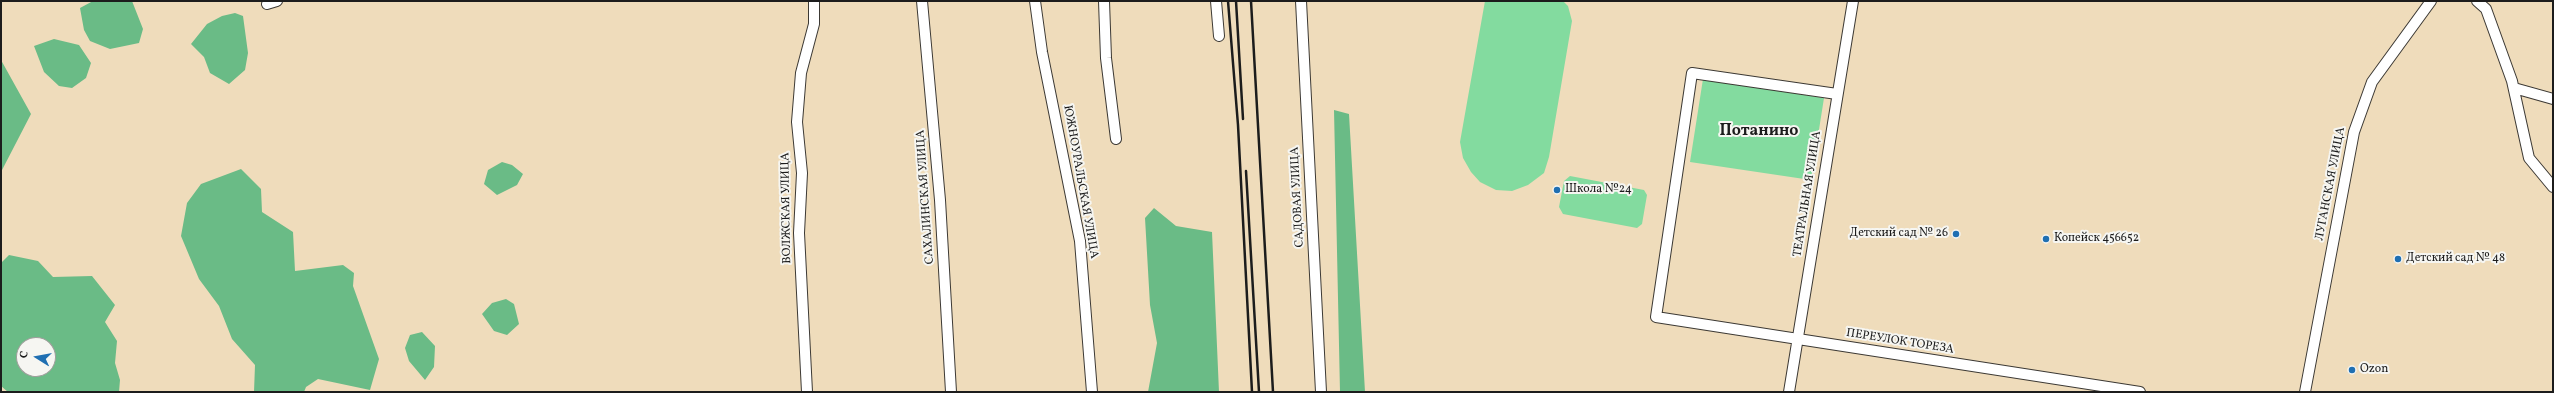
<!DOCTYPE html>
<meta charset="utf-8">
<style>
body{margin:0}
#map{position:relative;width:2554px;height:393px;overflow:hidden;background:#efdcbb;font-family:Vollkorn,serif}
canvas{display:block}
.frame{position:absolute;inset:0;border:2px solid #1c1c1c;pointer-events:none}
.north{position:absolute;left:16px;top:337px;width:40px;height:40px;box-sizing:border-box;background:#f6f6f2;border:1px solid #9f9f9c;border-radius:50%;rotate:281deg;font-size:11px;font-weight:700;line-height:16px;text-align:center;color:#1c1c1c}
.north::after{content:'';display:block;margin:auto;width:14px;height:18px;background:#1f6fb2;clip-path:polygon(50% 0,100% 100%,50% 72%,0 100%)}
</style>
<div id="map">
<canvas width="2554" height="393"></canvas>
<div class="frame"></div>
<div class="north">С</div>
</div>
<script>
const context = document.querySelector('canvas').getContext('2d');
context.lineJoin = 'round';
function fillPath(path, color) { context.fillStyle = color; context.fill(path, 'evenodd'); }
const poly = rows => new Path2D(rows.map(r => 'M' + r).join(''));
function trace(path, color, width, dash) { context.strokeStyle = color; context.lineWidth = width; context.lineCap = dash ? 'butt' : 'round'; context.setLineDash(dash || []); context.stroke(path); }
function write(font, color, halo, rows, align = 'center') {
  context.font = font + ' Vollkorn,serif'; context.lineWidth = 4; context.setLineDash([]); context.textBaseline = 'middle'; context.strokeStyle = halo; context.fillStyle = color; for (const [text, x, y, turn = 0] of rows) {
    context.save(); context.translate(x, y); context.rotate((+turn || 0) * Math.PI / 180); context.textAlign = isNaN(turn) ? turn : align; if (halo) context.strokeText(text, 0, 0); context.fillText(text, 0, 0); context.restore();
  }
}
const green = poly([
 [1485,1,1563,1,1568,6,1572,21,1549,157,1544,173,1528,185,1512,191,1496,190,1480,182,1471,172,1463,158,1460,142],
 [1703,79,1824,98,1811,180,1690,162],
 [1570,176,1644,190,1647,195,1642,224,1637,228,1563,214,1559,207,1564,181]
]);
const forest = poly([
 [93,1,132,1,143,29,139,43,110,49,90,41,84,30,80,8],
 [235,13,243,16,248,53,245,70,229,84,210,73,204,57,191,44,207,24,222,16],
 [54,39,79,45,91,63,86,78,72,88,59,86,44,72,34,46],
 [1,60,31,114,1,172],
 [1334,110,1349,114,1365,392,1340,392],
 [502,162,512,165,523,174,517,185,497,195,484,184,488,170],
 [241,169,261,189,262,212,293,232,295,271,343,265,354,273,353,286,379,359,370,390,318,379,306,387,304,392,254,392,255,365,232,339,219,306,199,279,181,236,187,203,201,184],
 [1154,208,1176,226,1212,232,1219,392,1148,392,1157,343,1150,305,1145,218],
 [9,255,38,261,53,277,92,276,115,305,105,322,117,341,115,363,120,380,119,392,8,392,1,386,1,263],
 [24,345,48,345,48,369,24,369],
 [506,299,514,304,519,324,507,335,494,331,482,314,492,303],
 [422,332,435,346,434,367,425,380,409,361,405,348,410,335]
]);
const minor = poly([
 [922,1,940,200,951,392],
 [1035,1,1042,52,1080,241,1092,392],
 [1104,1,1106,58,1116,139],
 [1216,1,1219,36],
 [1301,1,1321,392],
 [2477,1,2486,9,2512,81,2529,158,2553,187],
 [267,4,277,1],
 [2514,88,2553,99],
 [1837,94,1692,73,1656,317,2140,392],
 [807,392,799,233,802,173,797,122,801,73,814,24,814,1],
 [1789,392,1853,1],
 [2305,392,2354,132,2372,82,2431,1]
]);
const rail = poly([
 [1228,1,1238,125,1252,392],
 [1236,1,1243,119],
 [1251,1,1273,392],
 [1246,171,1259,392]
]);
const markers = [
 [1557,190,4,"#1f6fb2"],
 [1956,234,4,"#1f6fb2"],
 [2046,239,4,"#1f6fb2"],
 [2398,259,4,"#1f6fb2"],
 [2352,370,4,"#1f6fb2"]
];
const streetNames = [
 ["ЮЖНОУРАЛЬСКАЯ УЛИЦА",1080,182,80],
 ["ЛУГАНСКАЯ УЛИЦА",2331,184,-79],
 ["ТЕАТРАЛЬНАЯ УЛИЦА",1808,194,-81],
 ["САХАЛИНСКАЯ УЛИЦА",926,197,-94],
 ["САДОВАЯ УЛИЦА",1298,197,-93],
 ["ВОЛЖСКАЯ УЛИЦА",787,208,-91],
 ["ПЕРЕУЛОК ТОРЕЗА",1900,342,9]
];
const poiNames = [
 ["Школа №24",1565,190],
 ["Детский сад № 26",1948,234,"right"],
 ["Копейск 456652",2054,239],
 ["Детский сад № 48",2406,259],
 ["Ozon",2360,370]
];
const districtNames = [
 ["Потанино",1759,132]
];
fillPath(green, '#83db9f');
fillPath(forest, '#6abb86');
trace(minor, '#3c3934', 12);
trace(minor, '#fff', 10);
trace(rail, '#1c1c1c', 2.5);
for (const [x, y, r, color] of markers) { const dot = new Path2D(); dot.arc(x, y, r, 0, 2 * Math.PI); context.fillStyle = color; context.fill(dot); trace(dot, '#f6f6f2', 1.5); }
write('12px', '#1c1c1c', '#f6f6f2', streetNames);
write('12px', '#1c1c1c', '#f6f6f2', poiNames, 'left');
write('bold 16px', '#1c1c1c', '#f6f6f2', districtNames);
</script>
